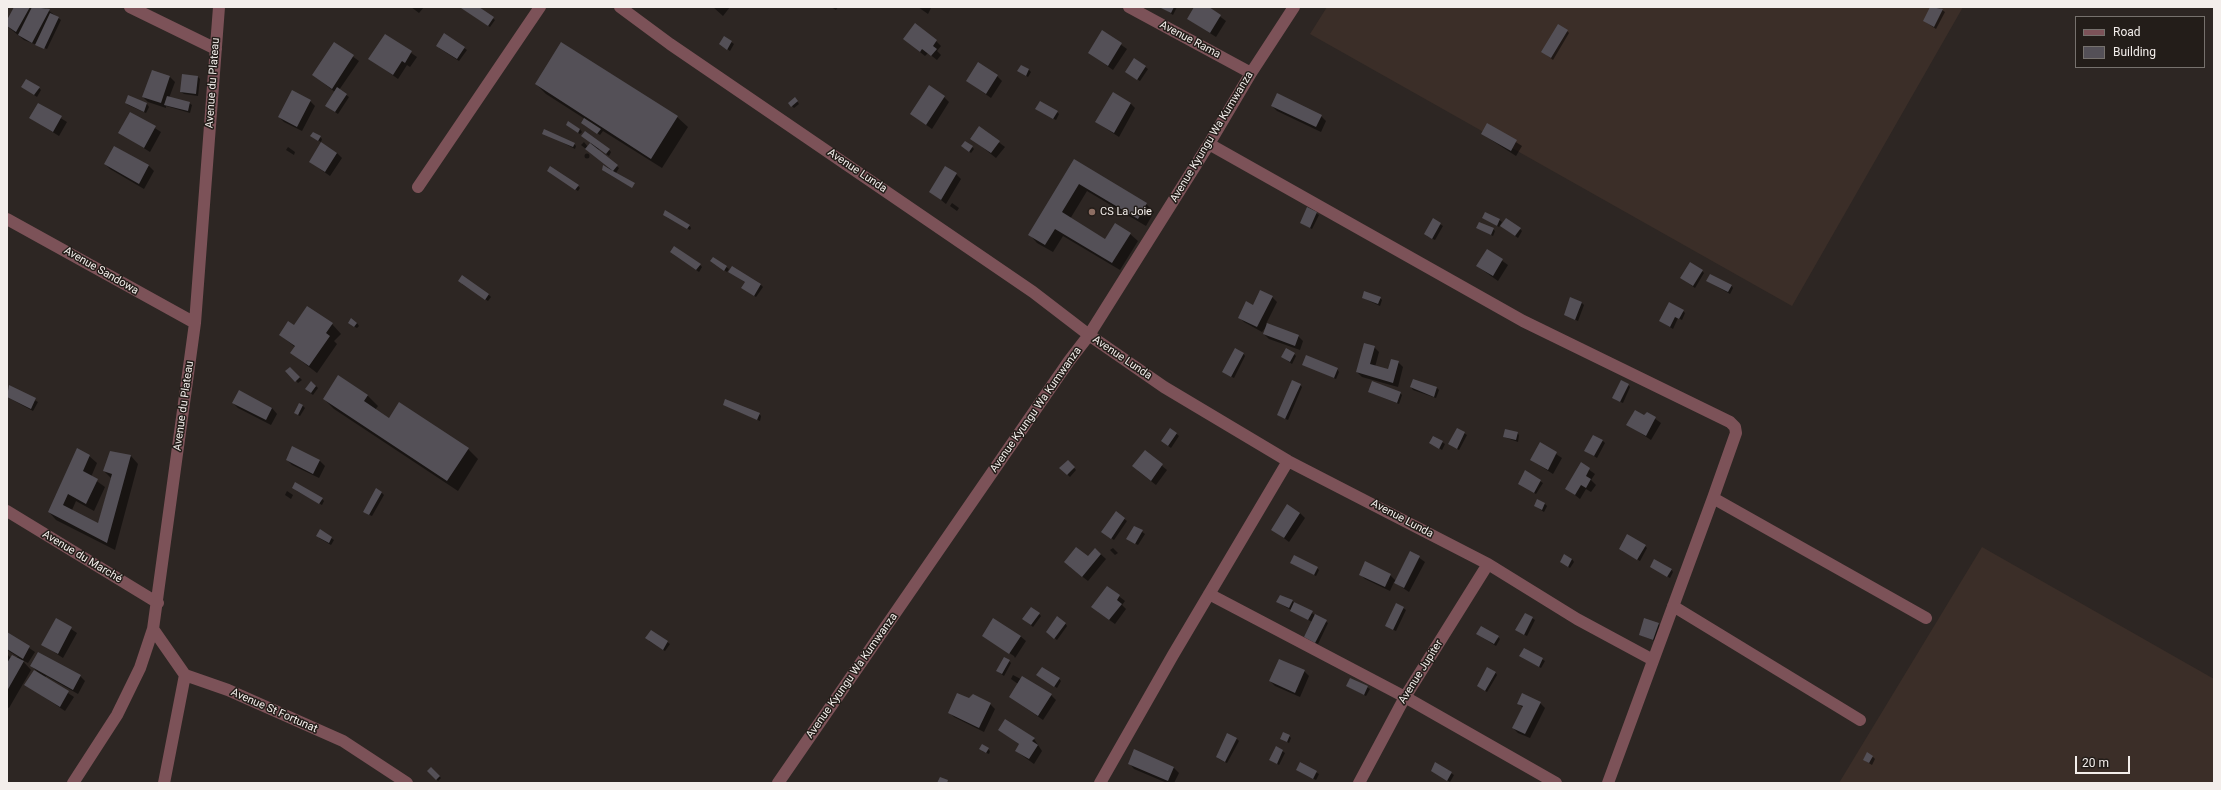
<!DOCTYPE html>
<meta charset="utf-8">
<style>
body{margin:0}
#map{position:relative;width:2221px;height:790px;overflow:hidden;background:#2d2623;font-family:Roboto,sans-serif}
canvas{display:block}
.frame{position:absolute;inset:0;border:8px solid #f3eeeb;pointer-events:none}
.legend{position:absolute;left:2075px;top:16px;width:130px;height:52px;box-sizing:border-box;background:#231d19;border:1px solid #76716d;margin:0;padding:5px 7px;list-style:none;font-size:12px;color:#f3eeeb}
.legend li{display:flex;align-items:center;gap:8px;height:20px}
.legend b{width:20px;border:1px solid #76716d}
.scale{position:absolute;left:2075px;top:756px;width:55px;height:18px;box-sizing:border-box;border:2px solid #f3eeeb;border-top:0;padding-left:5px;font-size:12px;line-height:14px;white-space:nowrap;color:#f3eeeb;-webkit-text-stroke:3px #231d19;paint-order:stroke}
</style>
<div id="map">
<canvas width="2221" height="790"></canvas>
<div class="frame"></div>
<ul class="legend">
<li><b style="height:5px;background:#7c5258"></b>Road</li>
<li><b style="height:11px;background:#545057"></b>Building</li>
</ul>
<div class="scale">20 m</div>
</div>
<script>
const context = document.querySelector('canvas').getContext('2d');
context.lineJoin = 'round';
function fillPath(path, color) { context.fillStyle = color; context.fill(path, 'evenodd'); }
const poly = rows => new Path2D(rows.map(r => 'M' + r).join(''));
function trace(path, color, width, dash) { context.strokeStyle = color; context.lineWidth = width; context.lineCap = dash ? 'butt' : 'round'; context.setLineDash(dash || []); context.stroke(path); }
function write(font, color, halo, rows, align = 'center') {
  context.font = font + ' Roboto,sans-serif'; context.lineWidth = 3; context.setLineDash([]); context.textBaseline = 'middle'; context.strokeStyle = halo; context.fillStyle = color; for (const [text, x, y, turn = 0] of rows) {
    context.save(); context.translate(x, y); context.rotate((+turn || 0) * Math.PI / 180); context.textAlign = isNaN(turn) ? turn : align; if (halo) context.strokeText(text, 0, 0); context.fillText(text, 0, 0); context.restore();
  }
}
const built = poly([
 [1327,7,1963,7,1792,306,1310,34],
 [1982,547,2214,679,2214,783,1839,783]
]);
const shadow = poly([
 [15,7,44,7,61,20,47,49,24,40,7,26,7,22],
 [411,7,424,7,419,13],
 [463,7,477,7,495,20,490,27,465,10],
 [713,7,730,7,723,16],
 [831,7,838,7,836,10],
 [918,7,930,7,931,8,928,14],
 [1162,7,1177,7,1173,15],
 [1196,7,1207,7,1226,21,1216,37,1188,19],
 [1931,7,1938,7,1945,12,1936,29,1924,21],
 [1567,31,1569,33,1553,60,1543,52],
 [1103,32,1127,49,1113,70,1089,53],
 [385,35,417,57,410,67,407,65,398,79,370,59],
 [936,41,941,46,937,51,941,55,937,60,928,53,925,56,910,44],
 [731,42,734,44,730,51,720,44],
 [562,43,677,117,688,127,662,168,603,131,600,135,584,125,585,119,546,94,536,84],
 [335,44,359,61,339,90,349,97,338,114,329,108,335,92,313,75],
 [439,48,464,48,467,50,459,61],
 [1134,59,1148,69,1140,81,1129,74],
 [1029,70,1031,72,1028,77,1019,71],
 [152,71,170,77,175,82,169,98,189,103,192,105,190,113,166,106,166,108,148,102,143,97],
 [997,76,1002,81,991,98,967,81],
 [198,77,200,79,198,96,184,94,181,92],
 [39,88,41,90,37,97,25,89],
 [129,96,147,104,149,107,146,113,128,105,126,103],
 [944,97,949,102,932,129,911,114],
 [795,98,799,104,794,108,789,103],
 [310,101,315,106,302,131,284,122,279,117],
 [1130,103,1135,108,1119,137,1096,122],
 [38,104,67,122,59,136,30,118],
 [1272,106,1321,116,1326,121,1321,132,1277,111],
 [1039,111,1057,112,1059,114,1056,120],
 [131,113,161,132,150,152,120,133],
 [1488,124,1522,146,1516,156,1482,134],
 [569,127,580,129,582,132,580,134],
 [980,128,1005,147,996,158,972,139],
 [544,133,574,144,576,146,575,149],
 [320,137,322,139,321,142,314,138],
 [584,142,588,147,591,143,609,150,611,152,609,156,599,149,598,151,619,168,616,173,631,187,605,172,603,170,604,166,612,169,586,149,581,145],
 [115,147,149,166,154,171,144,189,110,169,105,164],
 [288,147,295,152,294,155,286,150],
 [972,147,974,149,971,153,965,148],
 [337,153,342,158,330,176,310,162],
 '584.5 156a2.5 2.5 0 1 1 5 0a2.5 2.5 0 1 1-5 0Z',
 [1074,160,1146,204,1154,212,1146,226,1087,191,1070,219,1106,240,1130,234,1138,241,1120,270,1063,236,1053,252,1037,243,1030,235],
 [550,173,578,186,580,188,578,191],
 [956,174,961,179,946,204,931,192],
 [952,203,959,208,957,211,950,206],
 [1308,208,1319,215,1312,229,1301,223],
 [666,217,689,225,691,228,690,230],
 [1483,218,1499,220,1502,222,1499,227],
 [1433,220,1443,226,1435,240,1427,236],
 [1501,226,1520,229,1522,231,1518,238],
 [1478,228,1493,229,1495,231,1493,236],
 [1487,250,1508,265,1498,281,1477,266],
 [673,254,700,265,702,267,699,272],
 [714,263,726,267,729,269,727,272],
 [1702,271,1704,273,1695,288,1681,278],
 [730,272,761,285,763,287,756,297,742,288,746,283],
 [463,277,489,295,491,297,488,301,462,284],
 [1707,281,1731,285,1733,288,1730,294],
 [1272,297,1277,302,1266,324,1298,336,1303,341,1300,350,1269,339,1264,334,1267,326,1262,332,1244,322,1239,317,1253,306],
 [1363,298,1380,298,1382,300,1380,306],
 [1581,302,1584,305,1578,321,1565,315],
 [307,307,332,324,341,334,334,341,337,344,317,373,291,353,295,347,280,335,294,327],
 [1683,311,1685,313,1682,320,1678,318,1673,329,1660,321],
 [357,323,359,326,357,328,351,325],
 [1374,347,1379,352,1375,367,1389,370,1398,362,1403,367,1398,387,1362,377,1357,372],
 [1243,353,1245,356,1234,378,1226,374,1223,372],
 [1294,354,1296,356,1292,364,1282,357],
 [1303,364,1337,369,1339,372,1336,379],
 [290,368,302,380,298,383,287,371],
 [338,377,368,396,378,406,375,410,390,419,400,404,468,449,478,459,458,491,334,409,324,399],
 [1414,380,1437,388,1439,390,1436,398,1413,390,1411,387],
 [1300,385,1302,387,1288,420,1281,417,1278,415],
 [1628,385,1630,387,1623,403,1616,400,1614,398],
 [9,386,38,402,33,411,7,397],
 [316,386,318,388,313,395,308,391],
 [1369,392,1400,393,1402,395,1399,404],
 [233,403,272,408,277,414,271,425,238,408],
 [302,405,305,408,300,416,298,415],
 [724,405,759,414,761,416,760,421],
 [1647,413,1661,423,1651,440,1628,425,1645,417],
 [1171,429,1179,436,1171,448,1164,443],
 [1457,429,1467,435,1459,450,1452,446],
 [1517,433,1519,435,1518,442,1504,437],
 [1602,440,1605,443,1597,458,1586,451],
 [1442,442,1445,444,1442,450,1430,443],
 [1541,444,1562,458,1553,474,1531,460],
 [293,448,320,461,325,466,319,478,292,465,287,460],
 [1145,452,1167,470,1156,485,1138,471],
 [89,456,97,463,91,477,105,487,94,511,76,501,72,510,98,525,111,478,104,471,131,456,138,464,115,550,56,520,49,512],
 [1068,461,1076,470,1070,477,1061,468],
 [1581,464,1595,474,1591,480,1596,485,1591,492,1586,489,1580,499,1566,488],
 [1525,472,1543,483,1536,494,1519,483],
 [295,490,322,499,324,501,322,505],
 [287,491,293,495,291,499,285,495],
 [381,492,384,495,372,516,367,514],
 [1545,504,1547,506,1544,512,1535,506],
 [1116,513,1127,521,1114,540,1105,534],
 [1300,513,1305,518,1289,542,1272,529],
 [1135,527,1145,534,1138,545,1130,541],
 [320,531,334,540,331,545,319,538],
 [1645,546,1647,548,1640,561,1622,551],
 [1113,548,1118,553,1115,555,1110,550],
 [1095,549,1106,559,1088,581,1070,567,1088,558],
 [1411,552,1425,562,1409,592,1394,582,1390,591,1365,579,1360,574,1390,575,1396,581],
 [1572,559,1574,562,1570,568,1561,562],
 [1292,563,1317,568,1319,570,1316,576],
 [1651,567,1671,569,1673,572,1670,578],
 [1107,587,1125,601,1122,605,1126,609,1115,624,1098,612],
 [1292,601,1328,623,1318,644,1308,639,1312,622,1277,602],
 [1397,604,1406,610,1396,631,1389,628],
 [1039,614,1041,616,1033,627,1026,621],
 [1525,614,1535,620,1527,636,1519,632],
 [56,619,77,633,63,658,42,644],
 [1065,623,1067,626,1057,640,1049,634],
 [1658,624,1660,626,1655,641,1640,635],
 [651,631,670,644,665,651,649,641],
 [7,633,35,652,28,663,22,660,31,670,9,708,7,707,7,654,11,658,18,657,7,650],
 [1477,634,1498,637,1500,639,1496,646],
 [983,636,1020,636,1026,641,1015,658,1014,656],
 [1524,649,1545,661,1541,668,1523,658],
 [1009,661,1011,663,1004,676,997,671],
 [31,666,80,676,85,681,78,694,46,676,45,678,74,697,65,711,26,685,39,673],
 [1304,671,1309,676,1300,697,1275,686,1270,681],
 [1495,672,1497,675,1487,692,1478,686],
 [1013,675,1051,695,1056,700,1043,720,1010,697,1018,684,1011,679],
 [1040,677,1059,679,1061,681,1057,688],
 [1351,679,1370,689,1366,696,1347,686],
 [969,700,990,704,995,709,984,732,954,717,949,712],
 [1518,703,1540,703,1545,708,1530,738,1518,733,1513,728,1523,708],
 [999,730,1034,739,1042,751,1034,764,1016,751,1020,745],
 [1289,736,1291,738,1289,743,1281,738],
 [1236,738,1239,741,1227,763,1219,759,1217,757],
 [988,749,990,751,989,754,982,751],
 [1135,751,1174,768,1179,773,1174,783,1167,783,1134,769,1129,763],
 [1282,751,1285,753,1279,765,1271,760],
 [1873,757,1875,759,1872,765,1864,760],
 [1301,764,1319,774,1316,780,1300,772],
 [1436,764,1454,775,1450,782,1432,771],
 [431,768,441,778,438,781,429,771]
]);
const building = poly([
 [14,7,30,7,16,32,7,26,7,20],
 [32,7,50,9,32,43,18,35],
 [462,7,479,7,494,17,488,26,461,8],
 [1159,7,1174,7,1171,13],
 [1194,7,1209,7,1221,15,1210,33,1187,19],
 [1930,7,1943,9,1934,27,1923,21],
 [50,13,59,17,44,49,35,45],
 [915,23,937,40,933,46,937,49,931,56,922,49,920,52,903,39],
 [1558,24,1568,30,1551,58,1541,52],
 [1102,30,1122,43,1108,66,1088,53],
 [444,33,465,47,457,59,436,46],
 [385,34,412,51,405,63,402,61,393,75,368,59],
 [724,36,732,41,727,50,719,44],
 [334,42,354,55,332,89,312,75],
 [561,42,678,116,651,159,535,84],
 [1134,58,1146,66,1137,80,1125,72],
 [978,62,998,75,986,94,966,81],
 [1021,65,1029,69,1026,76,1017,71],
 [152,70,170,76,161,103,142,97],
 [182,74,198,76,196,94,180,92],
 [26,79,40,87,34,95,21,87],
 [929,85,945,96,926,125,910,114],
 [337,87,347,94,335,112,325,106],
 [292,90,311,100,297,127,278,117],
 [1113,92,1131,103,1114,133,1095,122],
 [1277,93,1322,115,1316,127,1271,106],
 [128,95,147,103,144,112,125,103],
 [167,96,190,102,188,111,164,105],
 [795,97,798,101,791,107,788,103],
 [1040,101,1058,111,1053,119,1035,109],
 [38,103,62,116,53,132,29,118],
 [130,112,156,126,144,148,118,133],
 [584,118,601,129,597,134,581,123],
 [568,121,580,129,578,133,566,125],
 [1487,123,1517,140,1511,151,1481,134],
 [979,126,1000,141,991,153,970,139],
 [544,129,575,143,573,147,542,134],
 [585,131,610,149,606,154,581,136],
 [313,132,321,136,318,141,310,136],
 [965,141,973,146,969,152,961,146],
 [321,142,337,153,325,172,309,162],
 [590,143,618,165,613,171,635,183,632,188,602,170,603,165,613,171,585,149],
 [114,146,149,165,139,184,104,164],
 [1074,159,1147,203,1138,219,1079,184,1062,212,1105,239,1115,223,1131,233,1112,263,1055,229,1045,245,1028,235],
 [550,166,579,185,575,190,547,171],
 [945,166,957,173,941,200,929,192],
 [1307,207,1317,212,1310,228,1300,223],
 [665,210,690,225,687,229,663,215],
 [1485,212,1500,219,1497,226,1482,218],
 [1433,218,1441,223,1432,239,1424,234],
 [1506,218,1521,228,1515,236,1500,226],
 [1479,222,1494,228,1491,235,1476,228],
 [674,246,701,264,696,270,670,252],
 [1487,249,1503,259,1493,276,1476,266],
 [713,257,727,266,724,271,710,261],
 [1690,262,1703,270,1693,286,1680,278],
 [732,266,761,284,754,296,741,288,745,282,728,272],
 [1710,274,1732,285,1728,292,1706,281],
 [462,275,489,294,485,300,458,281],
 [1260,290,1273,296,1257,327,1238,318,1246,301,1253,305],
 [1364,291,1381,297,1378,304,1362,298],
 [1570,297,1582,302,1575,320,1564,315],
 [1669,302,1684,310,1679,319,1675,317,1670,327,1659,321],
 [307,306,333,323,326,333,330,336,309,366,290,353,295,346,279,335,288,321,294,325],
 [351,318,357,323,354,327,348,323],
 [1267,323,1299,335,1295,346,1263,334],
 [1364,343,1375,346,1370,364,1388,369,1391,359,1399,361,1393,383,1356,372],
 [1235,348,1244,353,1231,377,1222,372],
 [1286,348,1295,353,1290,362,1281,357],
 [1306,355,1338,368,1334,378,1302,365],
 [290,367,300,377,295,382,285,371],
 [338,375,368,395,364,401,389,418,399,402,469,448,447,481,323,399],
 [1413,379,1437,387,1434,397,1410,387],
 [1292,380,1301,384,1285,419,1277,415],
 [1621,380,1629,384,1620,402,1612,398],
 [311,381,316,386,311,393,305,389],
 [1372,381,1401,392,1397,403,1368,392],
 [9,385,36,398,31,409,7,397],
 [239,390,272,408,266,420,232,403],
 [725,399,760,413,757,420,723,405],
 [299,403,303,405,298,415,294,413],
 [1635,410,1644,415,1647,412,1656,417,1646,436,1626,425],
 [1170,428,1177,433,1168,446,1161,441],
 [1457,428,1465,432,1457,449,1448,444],
 [1505,429,1518,432,1516,440,1503,437],
 [1593,435,1603,440,1594,456,1584,451],
 [1433,436,1443,441,1439,449,1429,443],
 [1540,442,1557,452,1548,470,1530,460],
 [292,446,320,460,313,474,286,460],
 [77,448,90,455,83,471,98,479,86,504,68,494,63,505,98,523,112,474,103,471,110,451,131,455,107,543,48,512],
 [1145,450,1163,464,1151,481,1132,466],
 [1068,460,1075,467,1067,475,1059,468],
 [1581,462,1590,468,1586,476,1591,479,1586,488,1581,485,1575,495,1565,489],
 [1525,470,1541,480,1534,493,1518,484],
 [295,482,323,498,319,504,292,488],
 [376,488,382,492,369,515,363,512],
 [1537,499,1545,503,1542,510,1534,506],
 [1287,504,1300,513,1284,538,1271,530],
 [1116,511,1125,518,1111,539,1101,532],
 [1134,526,1143,530,1135,544,1126,539],
 [320,529,332,537,329,543,316,536],
 [1627,534,1646,545,1637,560,1619,549],
 [1076,547,1088,556,1095,548,1101,554,1082,577,1064,562],
 [1410,551,1420,556,1404,588,1394,583],
 [1564,554,1572,559,1568,567,1560,562],
 [1294,555,1318,567,1314,575,1290,563],
 [1654,559,1672,569,1667,577,1650,567],
 [1365,561,1391,574,1385,587,1359,575],
 [1107,586,1120,595,1117,600,1122,604,1109,620,1091,607],
 [1280,595,1293,600,1289,608,1276,602],
 [1294,602,1313,611,1308,620,1290,611],
 [1396,603,1404,607,1393,630,1385,626],
 [1031,607,1040,613,1031,625,1022,619],
 [1525,613,1533,617,1524,635,1515,630],
 [1315,614,1327,620,1315,643,1304,637],
 [1057,616,1066,623,1054,639,1046,632],
 [56,618,72,627,58,654,41,645],
 [993,618,1021,636,1009,654,982,636],
 [1644,618,1659,623,1653,640,1639,635],
 [1481,626,1499,636,1494,644,1476,634],
 [651,630,668,641,663,650,645,638],
 [7,632,30,646,23,659,7,649],
 [1524,648,1543,658,1539,667,1519,656],
 [38,652,81,675,73,690,30,666],
 [12,655,24,661,7,691,7,663],
 [1004,657,1010,660,1002,674,996,671],
 [1279,659,1305,670,1295,693,1269,681],
 [1042,667,1060,678,1054,687,1036,675],
 [1487,667,1496,672,1485,691,1477,686],
 [34,670,69,691,60,707,24,685],
 [1022,676,1052,694,1038,716,1009,697],
 [1350,678,1368,686,1364,695,1346,686],
 [957,693,969,698,973,694,991,703,979,728,948,713],
 [1522,693,1541,702,1525,734,1512,728,1523,706,1517,704],
 [1005,719,1035,738,1032,741,1038,745,1029,759,1015,751,1019,744,998,730],
 [1283,732,1290,735,1287,742,1280,739],
 [1227,733,1237,738,1225,762,1216,757],
 [982,744,989,748,986,753,979,749],
 [1276,746,1283,750,1277,764,1269,760],
 [1134,749,1174,767,1168,781,1128,764],
 [1867,752,1873,756,1869,763,1863,760],
 [1300,762,1317,771,1313,779,1296,770],
 [1435,762,1452,772,1447,781,1431,771],
 [431,767,440,776,436,780,427,771],
 [940,777,948,780,947,783,937,783]
]);
const street = poly([
 [130,7,216,49],
 [620,7,670,44,1033,292,1089,335,1164,387,1288,461,1488,564,1577,619,1653,660],
 [1129,7,1251,73],
 [1209,144,1523,321,1730,422,1735,427,1736,433,1713,498,1608,783],
 [418,187,540,7],
 [7,219,195,323],
 [1713,498,1926,618],
 [7,511,158,603],
 [1209,594,1405,697,1556,783],
 [1673,606,1860,720],
 [153,629,185,675,228,690,343,741,407,783],
 [73,783,117,715,140,668,153,629,195,323,219,7],
 [164,783,185,675],
 [778,783,1069,361,1089,335,1209,144,1251,73,1294,7],
 [1100,783,1173,655,1288,461],
 [1359,783,1405,697,1488,564]
]);
const markers = [
 [1092,212,4,"#8d6e63"]
];
const streetNames = [
 ["Avenue Rama",1190,40,28],
 ["Avenue du Plateau",213,83,-86],
 ["Avenue Kyungu Wa Kumwanza",1212,137,-59],
 ["Avenue Lunda",857,171,34],
 ["Avenue Sandowa",101,271,30],
 ["Avenue Lunda",1122,358,34],
 ["Avenue du Plateau",184,406,-82],
 ["Avenue Kyungu Wa Kumwanza",1036,410,-55],
 ["Avenue Lunda",1402,519,28],
 ["Avenue du Marché",82,557,31],
 ["Avenue Jupiter",1421,672,-58],
 ["Avenue Kyungu Wa Kumwanza",852,676,-55],
 ["Avenue St Fortunat",274,711,24]
];
const poiNames = [
 ["CS La Joie",1100,212]
];
fillPath(built, '#3b2e28');
fillPath(shadow, '#0007');
fillPath(building, '#545057');
trace(street, '#7c5258', 12);
for (const [x, y, r, color] of markers) { const dot = new Path2D(); dot.arc(x, y, r, 0, 2 * Math.PI); context.fillStyle = color; context.fill(dot); trace(dot, '#231d19', 1.5); }
write('11px', '#f3eeeb', '#231d19', streetNames);
write('11px', '#f3eeeb', '#231d19', poiNames, 'left');
</script>
